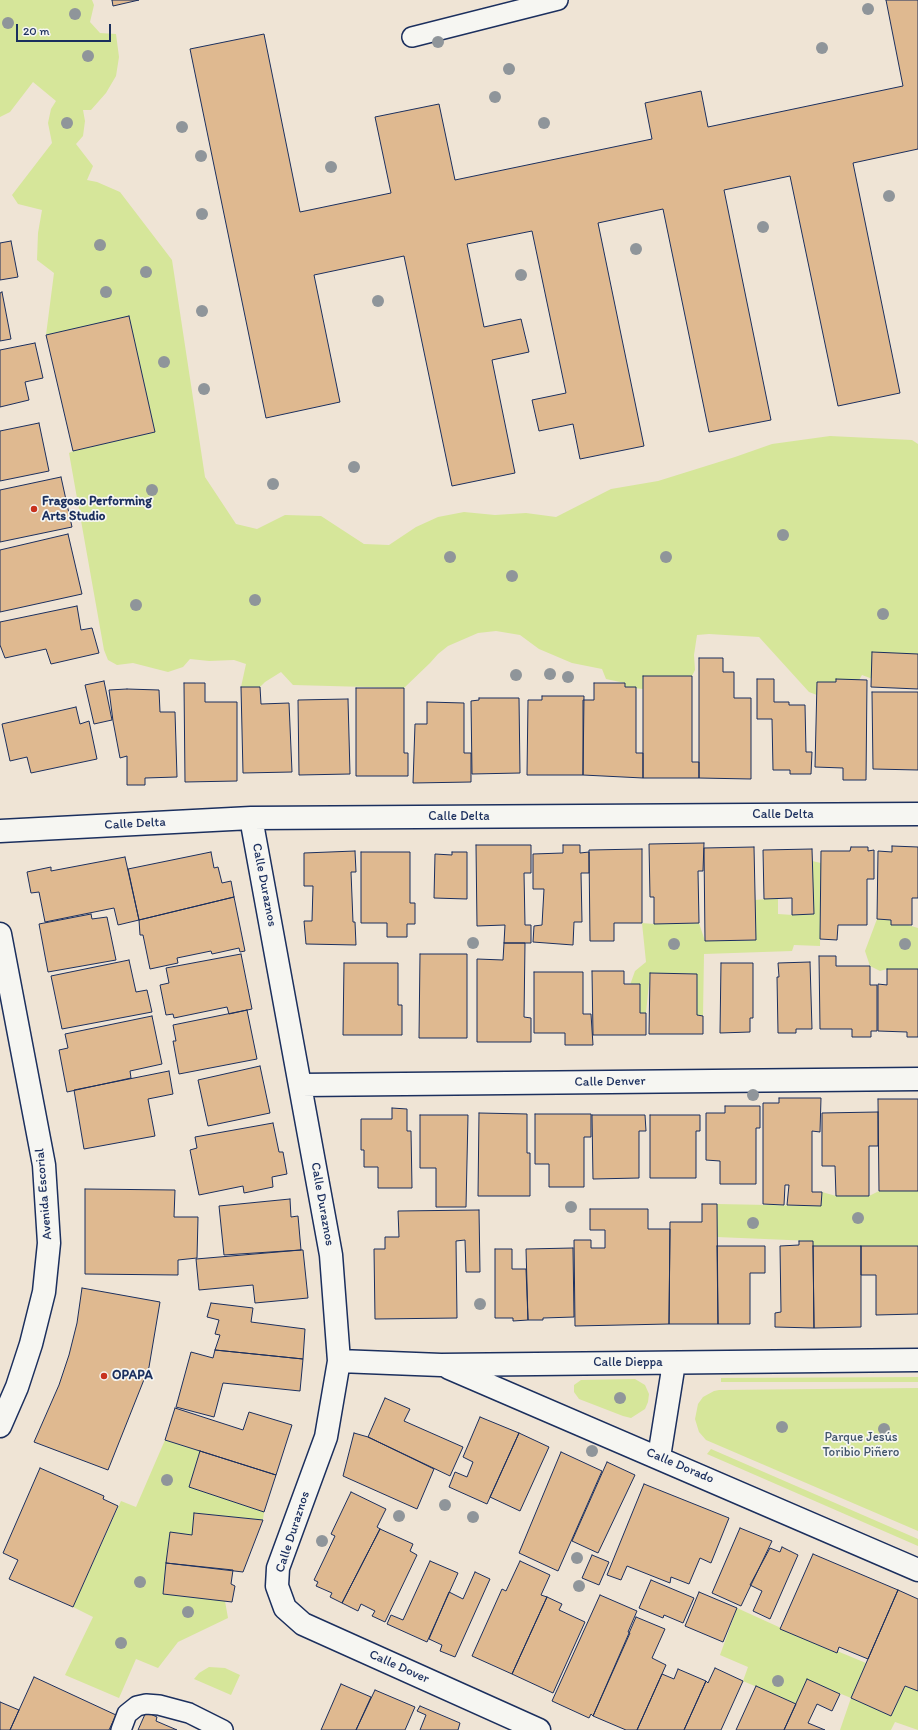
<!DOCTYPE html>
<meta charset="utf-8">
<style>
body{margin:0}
#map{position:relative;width:918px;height:1730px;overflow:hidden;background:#efe4d5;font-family:Itim,sans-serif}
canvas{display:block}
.scale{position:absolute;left:16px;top:24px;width:95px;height:18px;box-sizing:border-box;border:2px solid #1b2f5e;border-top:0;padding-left:5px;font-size:12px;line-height:14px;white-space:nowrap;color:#1b2f5e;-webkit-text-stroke:3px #f6f6f2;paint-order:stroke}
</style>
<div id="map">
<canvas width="918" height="1730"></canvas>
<div class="scale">20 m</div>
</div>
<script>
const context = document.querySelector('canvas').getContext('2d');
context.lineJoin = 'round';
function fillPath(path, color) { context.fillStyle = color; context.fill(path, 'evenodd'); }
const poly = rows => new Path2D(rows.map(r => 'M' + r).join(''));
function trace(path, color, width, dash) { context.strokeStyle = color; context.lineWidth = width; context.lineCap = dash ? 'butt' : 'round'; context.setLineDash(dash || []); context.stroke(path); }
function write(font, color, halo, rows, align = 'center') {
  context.font = font + ' Itim,sans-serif'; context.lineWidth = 3.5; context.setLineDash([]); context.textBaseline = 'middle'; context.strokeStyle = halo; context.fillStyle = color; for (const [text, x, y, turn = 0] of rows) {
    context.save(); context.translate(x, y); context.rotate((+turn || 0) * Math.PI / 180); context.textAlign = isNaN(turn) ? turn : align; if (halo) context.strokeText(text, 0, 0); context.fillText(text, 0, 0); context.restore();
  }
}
const green = poly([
 [0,0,92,0,94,5,90,22,100,33,116,34,119,57,116,76,106,93,91,110,83,110,85,121,83,136,76,144,93,166,87,180,97,182,120,192,172,260,205,477,236,524,257,529,285,515,321,516,364,544,389,545,416,527,438,517,464,512,495,515,526,513,556,517,611,489,658,481,735,457,772,444,830,436,912,440,918,444,918,678,883,683,862,675,854,689,822,697,809,692,759,637,709,634,697,635,694,655,695,670,692,676,643,676,643,689,625,687,625,683,606,679,602,669,572,663,539,649,520,635,496,631,478,633,448,646,438,654,430,663,404,688,293,685,281,672,265,682,260,687,241,687,246,664,234,660,209,661,190,659,183,667,168,672,133,663,117,665,108,660,104,650,69,453,73,451,155,432,129,317,46,335,54,273,37,260,38,233,42,210,18,204,12,195,52,143,48,123,51,109,56,101,33,82,10,112,0,117],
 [812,861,821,863,820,946,794,945,792,951,704,954,703,1016,697,1015,697,974,650,973,646,1013,640,1013,630,985,635,971,646,962,642,923,654,924,699,923,705,941,756,940,755,900,778,898,778,914,793,915],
 [877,919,891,920,918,928,918,969,887,969,880,971,870,966,865,951],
 [879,1191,918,1191,918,1246,813,1246,812,1241,717,1237,717,1204,821,1206,822,1192,836,1196,869,1196],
 [918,1377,918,1382,721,1382,721,1378],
 [635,1379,645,1385,649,1394,648,1402,645,1409,631,1418,623,1416,579,1399,574,1392,574,1385,581,1380],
 [918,1388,918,1531,706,1440,699,1432,695,1419,698,1404,703,1397,714,1391,719,1390],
 [165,1440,200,1451,189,1487,264,1512,263,1520,194,1513,192,1535,170,1533,163,1594,225,1601,228,1618,178,1642,158,1668,136,1659,119,1698,65,1675,93,1617,73,1607,121,1501,136,1507],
 [711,1449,918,1539,918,1546,707,1454],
 [737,1608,836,1653,837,1651,866,1663,851,1698,891,1716,905,1686,918,1691,918,1730,895,1722,891,1730,840,1730,851,1698,807,1680,796,1704,743,1681,748,1667,720,1655],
 [209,1667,225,1668,240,1675,231,1695,194,1679,199,1673]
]);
const building = poly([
 [112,0,139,0,113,6,112,0],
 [886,0,918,0,918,149,853,163,900,393,838,406,790,176,724,190,771,420,709,432,663,209,598,223,644,446,580,459,573,424,539,431,532,400,566,393,532,231,467,244,484,327,521,319,529,352,492,360,515,473,452,486,404,256,314,275,340,402,266,418,190,49,264,34,300,212,391,193,375,117,439,104,455,180,652,139,645,103,701,91,708,127,903,86,886,0],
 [11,241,18,277,0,280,0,243,11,241],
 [2,292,11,339,0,341,0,293,2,292],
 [129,316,155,432,73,451,46,335,129,316],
 [35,343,43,378,25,382,29,400,0,407,0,350,35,343],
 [39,423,49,471,0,481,0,431,39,423],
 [61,477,72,527,0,542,0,490,61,477],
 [68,534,82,594,0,612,0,550,68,534],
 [77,606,81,630,92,628,99,653,51,664,46,649,5,658,0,645,0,622,77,606],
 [872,652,918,654,918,689,871,687,872,652],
 [699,658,723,658,723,672,734,672,734,698,751,698,751,779,699,778,699,658],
 [643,676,692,676,692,762,699,762,699,778,643,778,643,676],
 [757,679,774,679,774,702,789,702,789,705,805,705,806,752,812,752,811,774,790,774,790,770,773,770,772,719,757,719,757,679],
 [836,679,867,680,866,780,843,780,843,768,815,767,817,682,836,682,836,679],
 [104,681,112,720,94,724,85,685,104,681],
 [184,683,205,683,205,702,237,702,237,781,185,782,184,683],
 [594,683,625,683,625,687,636,687,636,753,643,753,643,778,583,775,583,700,594,700,594,683],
 [241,687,260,687,261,704,289,703,292,772,243,773,241,687],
 [356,688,404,688,404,753,408,753,408,776,356,776,356,688],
 [127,689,159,690,160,712,175,712,177,777,145,778,145,785,127,785,127,756,120,758,113,721,109,690,127,689],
 [872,692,918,692,918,770,873,769,872,692],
 [542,696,584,696,583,775,527,775,528,700,542,700,542,696],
 [479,698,519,698,520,773,472,774,471,701,479,700,479,698],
 [348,699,350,774,299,775,298,700,348,699],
 [427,702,464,703,464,753,471,753,471,782,413,783,415,724,427,724,427,702],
 [76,707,80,724,89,721,97,759,31,773,27,757,10,761,2,724,76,707],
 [704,843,703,871,698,871,699,923,654,924,654,897,650,897,649,844,704,843],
 [476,845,531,845,531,873,524,873,525,925,531,925,531,943,504,943,505,925,477,926,476,845],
 [563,845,580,845,580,853,589,852,589,873,581,873,582,922,574,922,573,945,533,942,534,926,542,925,544,889,533,889,533,854,563,853,563,845],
 [892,846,918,847,918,898,912,898,912,925,891,925,891,920,877,919,878,851,892,852,892,846],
 [754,847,756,940,705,941,704,848,754,847],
 [851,847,868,847,868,851,874,850,874,879,867,879,867,925,838,925,837,940,820,939,821,851,850,851,851,847],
 [642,849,642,923,614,923,614,941,590,941,589,850,642,849],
 [812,849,814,914,792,915,792,898,764,899,763,850,812,849],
 [355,851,356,872,351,872,353,922,355,922,356,945,306,944,304,921,312,921,313,886,304,886,304,853,355,851],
 [211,852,214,868,218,867,222,883,231,881,234,897,139,920,128,869,211,852],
 [361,852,410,852,410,903,415,903,415,924,407,924,407,937,387,937,387,923,361,923,361,852],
 [452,852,467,852,467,899,434,898,435,854,452,855,452,852],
 [125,857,139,920,118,925,114,908,45,922,39,892,31,893,27,872,51,867,51,871,125,857],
 [234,897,245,951,240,952,239,948,212,954,211,951,177,958,178,963,150,969,143,935,140,935,139,920,234,897],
 [91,914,92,919,107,917,116,960,48,972,39,924,91,914],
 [504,943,525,943,524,1017,531,1018,531,1042,477,1042,477,959,503,960,504,943],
 [241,954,252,1009,229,1014,227,1007,174,1018,173,1014,166,1015,160,985,169,983,166,968,241,954],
 [420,954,467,954,467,1038,419,1038,420,954],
 [819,956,836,956,836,966,870,966,870,985,877,985,877,1031,871,1031,871,1037,852,1037,852,1029,820,1029,819,956],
 [129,960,136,992,147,990,152,1012,62,1029,51,976,129,960],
 [810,962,812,1029,796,1029,796,1033,778,1033,777,977,779,977,778,963,810,962],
 [344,963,398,963,398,1005,402,1005,402,1035,343,1035,344,963],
 [721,963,753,963,753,1018,750,1018,750,1032,720,1033,721,963],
 [887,969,918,969,918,1037,907,1037,907,1032,878,1031,878,984,887,985,887,969],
 [592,971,624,971,624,984,640,984,640,1013,646,1013,646,1035,593,1035,592,971],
 [534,972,583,972,583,1014,591,1014,593,1045,565,1045,565,1033,534,1033,534,972],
 [650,973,697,974,697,1015,703,1016,703,1034,649,1034,650,973],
 [247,1010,257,1059,179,1074,173,1041,176,1041,173,1025,247,1010],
 [152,1016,162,1064,130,1071,131,1078,67,1092,59,1050,68,1048,65,1034,152,1016],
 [260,1066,270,1113,208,1126,198,1080,260,1066],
 [169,1071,173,1094,148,1099,155,1136,84,1149,74,1090,169,1071],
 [779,1098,821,1098,820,1132,812,1131,812,1192,822,1192,821,1206,787,1205,789,1185,785,1185,784,1205,763,1204,763,1103,779,1103,779,1098],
 [878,1099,918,1099,918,1191,879,1191,878,1099],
 [725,1106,760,1106,760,1128,756,1128,756,1184,720,1184,720,1161,706,1160,706,1113,725,1113,725,1106],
 [392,1108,407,1109,407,1131,411,1131,412,1188,378,1188,378,1167,364,1167,364,1150,361,1150,361,1119,392,1119,392,1108],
 [878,1112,878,1146,869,1146,869,1196,836,1196,835,1166,822,1166,822,1113,878,1112],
 [479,1113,527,1114,527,1153,530,1153,530,1196,478,1196,479,1113],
 [535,1114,591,1114,591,1137,584,1137,584,1187,549,1187,549,1164,535,1164,535,1114],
 [420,1115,468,1115,466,1207,436,1207,436,1168,420,1168,420,1115],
 [592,1115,645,1115,646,1131,639,1131,639,1178,593,1179,592,1115],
 [650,1115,700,1115,700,1131,696,1131,696,1178,650,1178,650,1115],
 [273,1123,279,1152,283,1152,287,1174,272,1177,273,1187,244,1193,243,1186,199,1195,190,1150,197,1148,195,1137,273,1123],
 [85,1189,175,1190,174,1217,198,1217,197,1258,178,1260,178,1275,85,1274,85,1189],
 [290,1199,291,1217,298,1216,301,1250,224,1255,219,1206,290,1199],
 [702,1204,717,1204,718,1324,669,1324,670,1222,702,1222,702,1204],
 [590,1209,648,1209,648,1229,670,1229,669,1324,575,1326,574,1240,591,1240,591,1248,605,1248,605,1230,590,1230,590,1209],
 [479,1210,480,1272,466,1272,465,1240,456,1241,457,1318,375,1319,374,1249,385,1249,385,1237,399,1237,398,1211,479,1210],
 [799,1241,813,1241,814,1328,775,1327,775,1313,781,1312,780,1246,799,1245,799,1241],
 [717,1246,765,1246,765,1273,750,1273,750,1324,718,1324,717,1246],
 [813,1246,861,1246,861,1327,814,1328,813,1246],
 [861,1246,918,1246,918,1314,876,1315,876,1275,861,1275,861,1246],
 [573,1248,574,1317,543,1318,543,1320,528,1320,526,1249,573,1248],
 [495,1249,512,1249,512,1269,526,1269,528,1320,513,1321,513,1318,495,1318,495,1249],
 [301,1250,303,1250,308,1298,255,1303,253,1285,199,1290,196,1259,301,1250],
 [82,1288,160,1302,149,1367,108,1470,34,1442,59,1385,69,1355,77,1323,82,1288],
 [211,1303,253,1308,251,1322,305,1329,303,1359,215,1350,220,1335,215,1334,219,1320,207,1317,211,1303],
 [215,1350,303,1359,300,1391,223,1383,214,1417,176,1407,191,1352,213,1358,215,1350],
 [385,1398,410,1409,404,1421,463,1447,450,1476,368,1437,385,1398],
 [175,1408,243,1430,249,1412,292,1425,276,1475,165,1440,175,1408],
 [480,1417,519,1433,487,1504,449,1487,455,1472,467,1477,473,1462,463,1457,480,1417],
 [354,1433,368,1437,434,1469,417,1509,343,1476,354,1433],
 [519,1433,549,1447,520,1511,490,1497,519,1433],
 [200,1451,276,1475,264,1512,189,1487,200,1451],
 [561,1452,602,1471,558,1571,519,1553,561,1452],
 [607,1462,635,1475,598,1553,572,1541,607,1462],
 [40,1468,104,1496,103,1499,118,1506,73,1607,9,1579,18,1560,3,1553,40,1468],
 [644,1484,729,1518,711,1563,700,1558,689,1584,671,1577,670,1583,627,1566,621,1580,607,1575,644,1484],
 [351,1492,386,1509,377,1527,380,1529,342,1603,330,1597,332,1593,316,1586,318,1582,314,1580,335,1536,331,1534,351,1492],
 [194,1513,263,1520,243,1572,166,1563,170,1532,192,1535,194,1513],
 [740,1528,772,1541,741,1606,712,1593,740,1528],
 [380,1529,413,1544,410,1551,417,1555,385,1622,372,1616,375,1611,361,1604,358,1611,342,1603,380,1529],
 [782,1547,798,1555,770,1619,753,1611,762,1591,750,1585,770,1548,780,1552,782,1547],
 [813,1554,898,1590,868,1659,839,1647,837,1653,780,1629,813,1554],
 [592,1555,609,1562,599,1585,582,1578,592,1555],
 [430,1561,458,1573,427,1642,387,1624,391,1615,403,1620,430,1561],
 [520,1561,550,1575,541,1595,547,1597,512,1674,472,1656,502,1589,506,1591,520,1561],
 [166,1563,233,1570,231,1584,235,1586,232,1602,163,1594,166,1563],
 [475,1572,490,1579,455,1657,440,1651,442,1645,429,1639,449,1592,463,1599,475,1572],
 [651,1580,694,1598,683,1623,664,1615,663,1618,639,1608,651,1580],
 [898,1590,918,1599,918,1691,905,1686,891,1716,851,1698,898,1590],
 [699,1592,737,1608,723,1642,685,1626,699,1592],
 [600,1595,637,1611,628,1632,630,1633,593,1716,591,1714,589,1718,552,1701,600,1595],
 [547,1597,562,1604,559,1610,585,1622,553,1693,512,1674,547,1597],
 [636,1617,665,1629,652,1658,666,1665,637,1730,626,1730,593,1716,636,1617],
 [715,1668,743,1681,721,1730,684,1730,706,1681,708,1683,715,1668],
 [678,1669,706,1681,684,1730,637,1730,662,1674,674,1679,678,1669],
 [34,1677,116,1715,109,1730,10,1730,34,1677],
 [807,1679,840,1694,832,1711,817,1704,808,1723,825,1730,784,1730,807,1679],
 [341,1684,371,1697,356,1730,321,1730,341,1684],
 [756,1686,796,1704,784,1730,736,1730,756,1686],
 [375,1690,415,1707,405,1730,356,1730,375,1690],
 [0,1702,19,1710,10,1730,0,1730,0,1702],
 [420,1706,460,1723,458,1730,420,1730,426,1715,417,1711,420,1706],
 [146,1712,157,1717,156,1721,177,1730,138,1730,146,1712]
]);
const service = poly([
 [412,37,558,0],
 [121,1730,127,1714,137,1706,146,1704,159,1705,189,1713,223,1730]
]);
const minor = poly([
 [251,818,331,1255,339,1361,326,1437,278,1568,277,1586,285,1608,303,1624,539,1730],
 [0,831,251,818,918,814],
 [301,1085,918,1079],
 [339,1361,441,1365,918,1360],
 [449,1368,918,1570],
 [659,1457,674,1363]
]);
const tertiary = poly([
 [0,934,44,1165,49,1243,44,1292,31,1344,17,1387,0,1426]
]);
const trees = [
 [868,9],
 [75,14],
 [8,23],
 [438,42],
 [822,48],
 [88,56],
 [509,69],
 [495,97],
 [67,123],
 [544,123],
 [182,127],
 [201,156],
 [331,167],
 [889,196],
 [202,214],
 [763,227],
 [100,245],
 [636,249],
 [146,272],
 [521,275],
 [106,292],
 [378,301],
 [202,311],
 [164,362],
 [204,389],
 [354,467],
 [273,484],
 [152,490],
 [783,535],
 [450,557],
 [666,557],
 [512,576],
 [255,600],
 [136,605],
 [883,614],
 [550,674],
 [516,675],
 [568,677],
 [473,943],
 [674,944],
 [905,944],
 [753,1095],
 [571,1207],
 [858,1218],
 [753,1223],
 [480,1304],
 [620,1398],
 [782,1427],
 [884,1429],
 [592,1451],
 [167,1480],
 [445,1505],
 [399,1516],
 [473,1517],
 [322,1541],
 [577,1558],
 [140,1582],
 [579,1586],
 [188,1612],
 [121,1643],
 [778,1681]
];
const markers = [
 [34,509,4,"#c8321e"],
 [104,1376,4,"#c8321e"]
];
const poiNames = [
 ["Fragoso Performing",42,502],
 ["Arts Studio",42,517],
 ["OPAPA",112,1376]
];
const streetNames = [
 ["Calle Delta",783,815],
 ["Calle Delta",459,817],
 ["Calle Delta",135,824,-3],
 ["Calle Duraznos",264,885,79],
 ["Calle Denver",610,1082,-1],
 ["Avenida Escorial",44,1194,-95],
 ["Calle Duraznos",322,1204,80],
 ["Calle Dieppa",628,1363],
 ["Calle Dorado",680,1466,23],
 ["Calle Duraznos",293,1532,-72],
 ["Calle Dover",399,1667,24]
];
const parkNames = [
 ["Parque Jesús",861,1438],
 ["Toribio Piñero",861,1453]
];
fillPath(green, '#d6e69a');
fillPath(building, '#dfb990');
trace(building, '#1b2f5e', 1);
trace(service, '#1b2f5e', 22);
trace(minor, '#1b2f5e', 25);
trace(tertiary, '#1b2f5e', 25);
trace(service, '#f6f6f2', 19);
trace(minor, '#f6f6f2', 22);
trace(tertiary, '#f6f6f2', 22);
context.fillStyle = '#8f959a';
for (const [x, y] of trees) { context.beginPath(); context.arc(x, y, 6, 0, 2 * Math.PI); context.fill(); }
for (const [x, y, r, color] of markers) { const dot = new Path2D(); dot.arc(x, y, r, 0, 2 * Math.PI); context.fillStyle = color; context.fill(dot); trace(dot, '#f6f6f2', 1.5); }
write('bold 13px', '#1b2f5e', '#f6f6f2', poiNames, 'left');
write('13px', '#1b2f5e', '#f6f6f2', streetNames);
write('13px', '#40546a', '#f6f6f2', parkNames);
</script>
